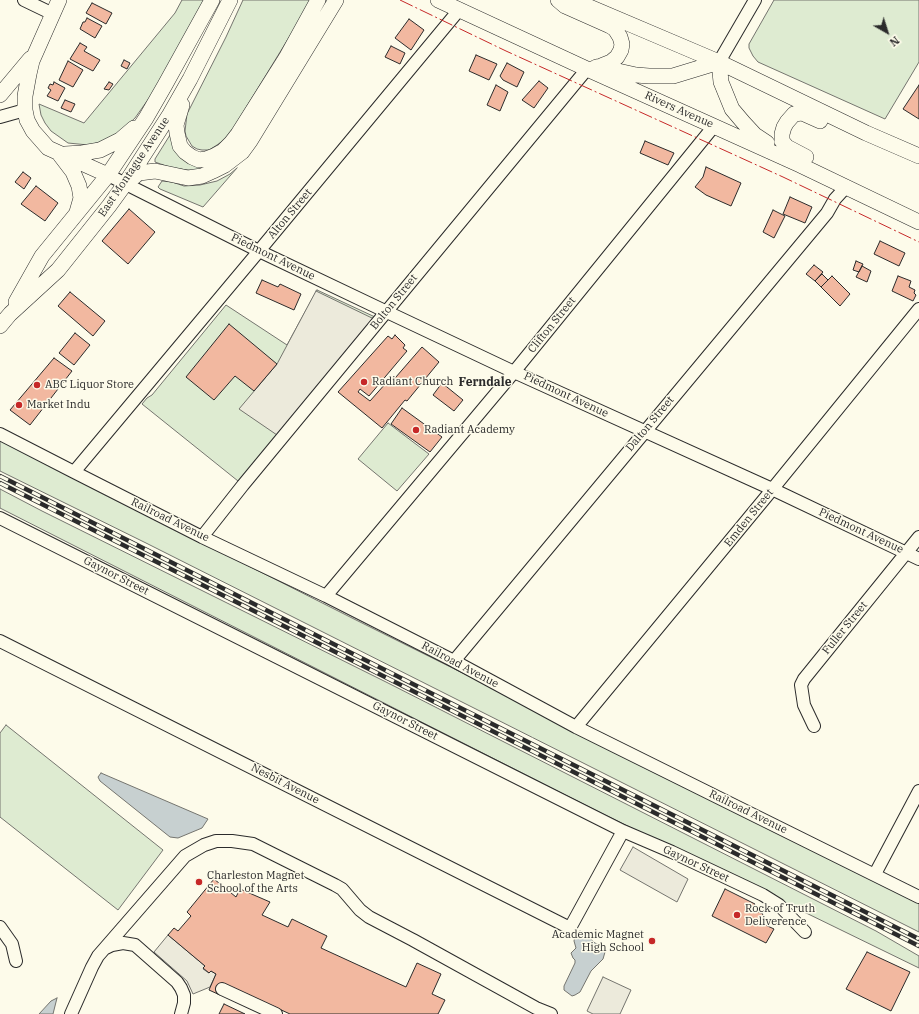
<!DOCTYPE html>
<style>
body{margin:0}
#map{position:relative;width:919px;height:1014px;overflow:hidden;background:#fdfbea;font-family:"IBM Plex Serif",serif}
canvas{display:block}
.north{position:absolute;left:867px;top:12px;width:40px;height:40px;-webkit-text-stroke:3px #fdfbea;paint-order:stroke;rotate:141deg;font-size:11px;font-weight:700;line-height:16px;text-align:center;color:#2b2b2b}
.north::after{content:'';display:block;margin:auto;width:14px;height:18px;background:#2b2b2b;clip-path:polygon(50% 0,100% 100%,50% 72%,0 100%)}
</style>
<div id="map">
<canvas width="919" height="1014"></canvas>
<div class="north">N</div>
</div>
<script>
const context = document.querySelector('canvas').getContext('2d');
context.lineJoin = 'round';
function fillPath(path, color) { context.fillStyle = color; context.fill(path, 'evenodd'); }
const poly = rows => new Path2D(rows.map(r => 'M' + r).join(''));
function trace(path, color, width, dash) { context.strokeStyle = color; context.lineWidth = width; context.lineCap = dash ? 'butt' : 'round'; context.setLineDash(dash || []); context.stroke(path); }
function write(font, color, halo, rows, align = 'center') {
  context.font = font + ' "IBM Plex Serif",serif'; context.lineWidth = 3; context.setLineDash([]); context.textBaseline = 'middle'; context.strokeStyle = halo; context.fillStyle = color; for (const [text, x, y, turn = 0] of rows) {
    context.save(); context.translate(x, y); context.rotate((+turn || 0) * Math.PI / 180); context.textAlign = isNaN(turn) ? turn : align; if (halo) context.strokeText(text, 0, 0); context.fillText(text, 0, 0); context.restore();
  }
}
const green = poly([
 [182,0,206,0,152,94,135,118,120,132,101,142,88,145,68,143,51,131,45,123,41,115,39,104,84,123,175,13,182,0],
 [243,0,312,0,231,132,224,140,217,145,209,150,202,150,197,149,192,146,186,136,185,131,187,114,226,37,243,0],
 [774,0,919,0,919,62,885,119,758,62,753,56,749,48,749,44,774,0],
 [170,135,176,152,227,157,195,171,172,168,155,162,155,159,170,135],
 [237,168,203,207,160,189,158,187,162,181,172,182,184,186,200,185,217,181,230,174,237,168],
 [317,290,375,317,243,485,142,404,147,398,152,395,226,305,287,345,317,290],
 [388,423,429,454,397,491,358,459,388,423],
 [0,441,3,442,354,619,581,732,919,903,919,932,146,543,0,471,0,441],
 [0,489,42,511,388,683,876,931,919,956,919,968,603,814,384,703,0,508,0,489],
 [6,725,163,850,118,910,0,817,0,733,6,725]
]);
const parking = poly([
 [316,291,374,319,277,435,239,409,277,364,316,291],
 [633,847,688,879,677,902,620,870,633,847],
 [168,935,205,966,203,969,209,973,211,971,216,974,210,987,193,994,187,981,154,952,168,935],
 [603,977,631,990,620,1014,593,1014,587,1011,603,977]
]);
const water = poly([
 [101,773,208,819,202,828,178,838,170,837,100,781,98,777,101,773],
 [580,931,583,932,595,943,601,946,605,952,603,959,591,971,580,992,575,995,572,996,564,990,564,986,575,963,575,960,573,958,571,953,576,948,574,941,575,936,577,933,580,931],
 [57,998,53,1014,39,1014,51,1001,57,998]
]);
const building = poly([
 [92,3,112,13,106,24,86,13,92,3],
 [87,18,102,26,95,38,80,29,83,22,85,22,87,18],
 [409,19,424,30,411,50,395,38,409,19],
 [80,43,87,47,84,51,100,60,93,71,70,59,80,43],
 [391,46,405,53,400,64,385,57,391,46],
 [476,55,497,64,489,80,469,71,476,55],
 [124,60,130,63,127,69,121,66,124,60],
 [68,61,83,70,73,87,59,80,68,61],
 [507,63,524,72,517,87,503,80,500,76,507,63],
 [539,81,548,88,534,108,522,100,539,81],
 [54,82,65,88,58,101,47,96,51,90,48,88,50,84,53,85,54,82],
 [109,82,113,84,109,90,104,89,109,82],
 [496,85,508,92,500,111,487,105,496,85],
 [919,85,919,119,903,109,919,85],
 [65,100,75,104,71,112,61,108,65,100],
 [645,141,674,153,668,165,640,153,645,141],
 [706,167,741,183,731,206,706,195,695,187,703,177,706,167],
 [23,172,31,178,24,189,15,182,23,172],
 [36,186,58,203,45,221,21,204,36,186],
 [790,197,812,207,805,223,783,214,790,197],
 [129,209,155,232,128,264,102,241,129,209],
 [773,210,785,216,774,238,763,232,773,210],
 [880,241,905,253,899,266,874,254,880,241],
 [856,261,863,264,859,272,853,270,856,261],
 [814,265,823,272,815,281,806,274,814,265],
 [862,266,871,271,867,282,856,277,862,266],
 [822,274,828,280,821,287,815,281,822,274],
 [832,276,850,294,840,306,821,287,832,276],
 [898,276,911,281,909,287,915,290,914,293,916,295,913,301,892,291,898,276],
 [262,280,278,287,280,284,301,294,294,310,256,293,262,280],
 [70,292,105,321,93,336,58,306,70,292],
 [229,324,277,364,254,391,235,376,214,400,186,377,229,324],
 [75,333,90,345,74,365,59,353,75,333],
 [395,335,405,345,403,348,407,351,369,396,360,389,358,392,370,401,386,383,389,385,422,347,439,362,407,401,405,400,382,428,338,392,388,336,392,339,395,335],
 [54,358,72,371,30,425,10,410,54,358],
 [442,383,463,400,454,411,433,395,442,383],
 [402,408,442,437,430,452,391,424,402,408],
 [214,879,236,897,240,889,270,902,262,915,288,927,292,919,327,936,321,948,406,987,417,963,441,974,432,994,445,1000,438,1014,290,1014,225,984,220,995,209,990,216,974,211,971,209,973,203,968,205,966,168,935,174,928,178,931,191,916,187,912,214,879],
 [725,889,755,904,752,909,763,914,759,922,774,929,766,943,712,916,725,889],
 [867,952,910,972,891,1011,846,989,867,952],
 [224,1004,245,1014,219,1014,224,1004]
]);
const minor = poly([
 [24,0,53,14],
 [719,62,755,0],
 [0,117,25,110],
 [108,175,259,251,387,312,514,372,772,489,919,559],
 [0,434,74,472,202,537,326,596,454,661,576,727,919,897],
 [74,472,259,251,459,10],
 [0,518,623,831,672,852,763,895,779,905,805,932],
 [202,537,243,485,587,69],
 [326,596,514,372,714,126],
 [0,641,570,928,623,831],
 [454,661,827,213,835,199,846,187],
 [814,726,804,705,801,685,804,679,919,537],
 [576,727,766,497,919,309],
 [875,874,919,791],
 [0,927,12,944,16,961],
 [106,948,112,945,123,943,135,945,177,982,181,988,184,995,184,1003,181,1014],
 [222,989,276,1014],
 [71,1014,92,967,98,956,185,856,204,845,216,841,232,841,253,844,335,885,342,889,360,910,369,917,413,940,536,1008,551,1014]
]);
const major = poly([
 [59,0,32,61,29,74,25,96,25,110,27,120,33,131,48,148,108,175],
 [438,0,587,69,800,165,919,222],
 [558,0,565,6,610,26,615,29,620,37,622,44,621,50,617,57,611,62,601,66,596,67],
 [573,0,719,62,866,133,919,156],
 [719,62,721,82,732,109,743,122,755,135,767,143],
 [598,69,618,71,636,75,649,76,673,76,719,62],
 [0,95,30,59],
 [182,105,176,125,177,133,180,146,185,152,192,157,199,160,206,159,214,156,223,151,231,143,238,134,286,58,318,0],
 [65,154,82,153,100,150,120,140,134,128],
 [60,155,73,172,79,186,81,198,77,212],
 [806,157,787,147,782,141,782,134,784,127,787,122,794,114,802,113,820,121],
 [129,181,139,173,155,171,188,178,202,176,213,171,225,165,242,152,250,141,336,0],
 [16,302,42,256,108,175,146,118,165,85,212,0],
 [0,326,10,314,58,270,109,206,125,184,170,114,190,79,230,0]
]);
const rail = poly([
 [0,476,919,939],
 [0,483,919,946]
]);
const power = poly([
 [400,0,506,51,783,177,919,242]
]);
const markers = [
 [364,382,4,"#c62828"],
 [37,385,4,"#c62828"],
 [19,405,4,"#c62828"],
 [416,430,4,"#c62828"],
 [199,882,4,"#c62828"],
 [737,915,4,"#c62828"],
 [652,941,4,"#c62828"]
];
const streetNames = [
 ["Rivers Avenue",679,110,24],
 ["East Montague Avenue",134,167,-56],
 ["Alton Street",290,214,-50],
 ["Piedmont Avenue",273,257,26],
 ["Bolton Street",394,302,-51],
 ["Clifton Street",552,325,-51],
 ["Piedmont Avenue",566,395,25],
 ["Dalton Street",650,424,-50],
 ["Emden Street",749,518,-51],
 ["Railroad Avenue",170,520,26],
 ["Piedmont Avenue",861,531,25],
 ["Gaynor Street",116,576,27],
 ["Fuller Street",845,628,-51],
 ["Railroad Avenue",460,665,28],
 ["Gaynor Street",405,721,27],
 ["Nesbit Avenue",285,784,27],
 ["Railroad Avenue",748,812,26],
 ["Gaynor Street",696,864,25]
];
const poiNames = [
 ["Radiant Church",372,382],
 ["ABC Liquor Store",45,385],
 ["Market Indu",27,405],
 ["Radiant Academy",424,430],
 ["Charleston Magnet",207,876],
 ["School of the Arts",207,889],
 ["Rock of Truth",745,909],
 ["Deliverence",745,922],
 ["Academic Magnet",644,935,"right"],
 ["High School",644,948,"right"]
];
const neighbourhoodNames = [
 ["Ferndale",485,383]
];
fillPath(green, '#deebd1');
trace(green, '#74746e', 1);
fillPath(parking, '#eceadb');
trace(parking, '#74746e', 1);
fillPath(water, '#c7d0d0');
trace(water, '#74746e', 1);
fillPath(building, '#f2b8a0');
trace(building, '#2b2b2b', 1);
trace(minor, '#2b2b2b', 14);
trace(major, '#2b2b2b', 16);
trace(minor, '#fdfbea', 12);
trace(major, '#fdfbea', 15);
trace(rail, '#2b2b2b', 4.5);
trace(rail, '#fdfbea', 3, [9]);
trace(power, '#c62828', 1, [14, 3, 2, 3]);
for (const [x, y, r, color] of markers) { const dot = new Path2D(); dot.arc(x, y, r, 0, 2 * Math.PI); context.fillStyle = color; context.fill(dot); trace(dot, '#fdfbea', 1.5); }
write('11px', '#2b2b2b', '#fdfbea', streetNames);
write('11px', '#2b2b2b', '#fdfbea', poiNames, 'left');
write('bold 12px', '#2b2b2b', '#fdfbea', neighbourhoodNames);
</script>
